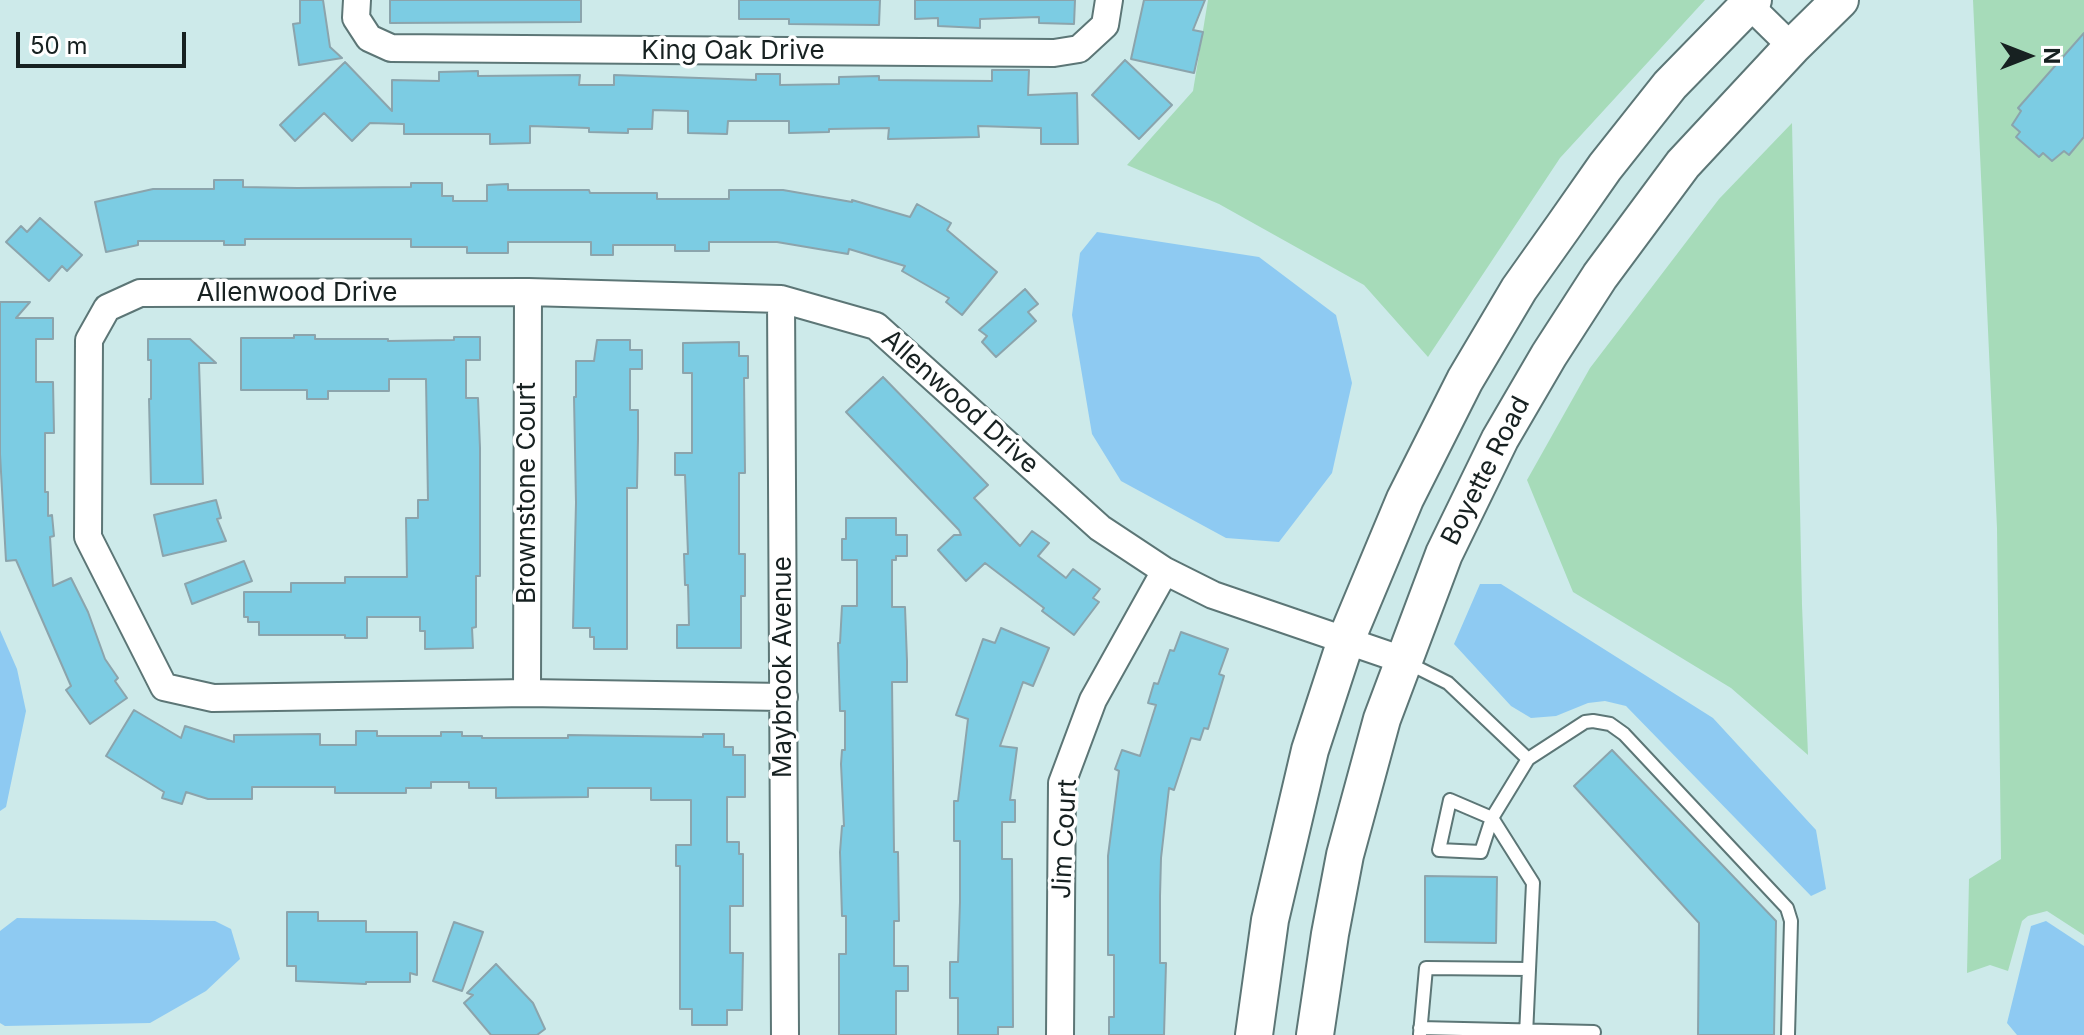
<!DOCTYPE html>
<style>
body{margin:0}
#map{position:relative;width:2084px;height:1035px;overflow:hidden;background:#cdeaea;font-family:Inter,sans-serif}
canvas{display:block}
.north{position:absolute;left:1988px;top:16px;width:80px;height:80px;-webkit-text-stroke:6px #fff;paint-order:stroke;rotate:90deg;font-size:22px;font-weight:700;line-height:32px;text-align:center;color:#172121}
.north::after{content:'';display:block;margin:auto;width:28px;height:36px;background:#172121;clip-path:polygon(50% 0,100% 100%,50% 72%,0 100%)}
.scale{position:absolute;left:16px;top:32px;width:170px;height:36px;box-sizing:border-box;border:4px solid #172121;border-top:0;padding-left:10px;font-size:24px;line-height:28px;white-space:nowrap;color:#172121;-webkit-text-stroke:6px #fff;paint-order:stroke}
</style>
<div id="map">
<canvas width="2084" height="1035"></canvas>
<div class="north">N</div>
<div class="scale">50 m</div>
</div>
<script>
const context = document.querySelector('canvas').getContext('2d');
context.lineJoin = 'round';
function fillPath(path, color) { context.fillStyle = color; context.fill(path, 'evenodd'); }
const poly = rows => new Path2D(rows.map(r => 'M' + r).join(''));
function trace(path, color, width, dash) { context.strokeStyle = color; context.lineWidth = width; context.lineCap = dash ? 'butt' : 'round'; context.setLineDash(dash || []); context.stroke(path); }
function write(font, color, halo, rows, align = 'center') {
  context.font = font + ' Inter,sans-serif'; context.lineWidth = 7; context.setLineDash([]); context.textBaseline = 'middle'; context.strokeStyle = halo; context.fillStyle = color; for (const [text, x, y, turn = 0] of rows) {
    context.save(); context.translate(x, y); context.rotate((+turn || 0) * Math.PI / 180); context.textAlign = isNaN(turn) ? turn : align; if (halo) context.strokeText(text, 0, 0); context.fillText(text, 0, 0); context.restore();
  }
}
const green = poly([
 [1208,0,1705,0,1560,158,1428,357,1364,285,1219,204,1127,165,1193,91],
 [1973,0,2084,0,2084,935,2047,911,2028,916,2022,921,2008,971,1990,965,1967,973,1969,879,2001,859,1997,528],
 [1792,123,1802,605,1808,755,1731,688,1573,592,1527,480,1590,368,1719,199]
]);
const water = poly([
 [1097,232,1259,257,1336,315,1352,383,1332,473,1279,542,1226,538,1121,481,1092,434,1072,315,1080,253],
 [1480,584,1501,584,1713,718,1816,830,1826,889,1811,896,1626,706,1605,701,1588,703,1556,716,1531,718,1511,706,1454,644],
 [0,630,17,669,26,711,6,807,0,811],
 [17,918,215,921,231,929,240,959,206,991,150,1023,5,1026,0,1023,0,931],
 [2046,921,2084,946,2084,1035,2017,1035,2007,1023,2031,926]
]);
const building = poly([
 [300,0,323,0,330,47,342,58,299,65,293,24,300,23,300,0],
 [390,0,581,0,581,22,390,23,390,0],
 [739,0,880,0,879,25,789,24,789,19,739,19,739,0],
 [915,0,1075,0,1074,24,1039,23,1039,17,980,19,980,28,938,26,938,18,915,19,915,0],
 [1144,0,1205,0,1193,30,1203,32,1194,73,1131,59,1144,0],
 [2084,33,2084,137,2069,155,2064,151,2052,161,2043,153,2039,157,2016,137,2020,132,2012,125,2021,111,2018,108,2084,33],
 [1125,60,1172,105,1139,139,1092,95,1125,60],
 [345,62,392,111,392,80,439,81,439,72,478,71,478,76,580,75,579,85,614,85,614,75,756,80,756,74,780,74,780,85,839,84,839,77,879,76,879,80,992,81,992,70,1029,70,1028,95,1077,93,1078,144,1041,144,1041,128,978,126,979,137,888,139,889,128,829,129,829,132,789,133,789,121,728,121,727,134,688,133,688,111,653,110,652,129,628,129,628,133,589,132,589,128,530,126,530,143,490,144,490,134,404,134,404,124,370,123,352,141,324,113,295,141,280,125,345,62],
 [214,180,243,180,243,187,297,188,411,187,411,183,442,183,442,196,453,196,453,201,487,201,487,185,508,184,508,190,589,190,590,193,657,193,657,199,729,199,729,190,783,190,852,202,852,200,910,217,917,204,951,223,947,230,997,272,962,315,946,302,949,298,902,271,905,266,849,249,848,254,777,242,709,242,709,251,675,251,675,245,613,245,613,255,591,255,591,242,508,242,508,253,467,253,467,247,411,247,411,239,245,239,245,245,224,245,224,241,138,241,138,245,106,252,95,202,153,189,214,189,214,180],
 [40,218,82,255,67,271,62,266,49,281,6,242,21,226,27,232,40,218],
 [1025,289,1038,304,1028,312,1036,321,996,357,982,342,987,336,979,330,1025,289],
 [0,302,30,302,16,318,53,318,53,339,36,339,36,382,53,382,54,433,45,433,45,492,48,492,48,516,52,515,54,536,50,537,53,586,71,578,88,612,105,659,118,678,115,681,127,698,90,724,66,690,71,686,16,560,6,561,0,454,0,302],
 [294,335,315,335,315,339,388,339,388,341,454,340,454,337,480,337,480,360,466,360,466,398,478,398,480,448,480,576,476,576,476,627,472,628,473,648,425,649,425,631,420,631,420,617,367,617,367,638,345,638,345,635,259,635,259,622,248,622,248,617,244,617,244,592,291,592,291,583,345,583,345,577,407,577,406,518,418,518,418,500,428,500,426,379,389,379,389,391,328,391,328,399,307,399,307,390,241,390,241,338,294,338,294,335],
 [148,339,190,339,216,363,199,363,203,484,151,484,149,399,151,399,151,360,148,360,148,339],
 [597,340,630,340,630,350,642,350,642,369,630,369,630,410,638,410,638,439,637,488,627,488,627,649,594,649,594,637,590,637,590,628,573,628,576,503,574,397,576,397,576,361,594,361,597,340],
 [739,342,739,356,748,356,748,378,744,378,745,473,739,473,739,554,745,554,745,596,741,596,741,648,677,648,677,625,689,625,688,585,685,585,684,554,688,554,685,475,675,475,675,453,692,453,692,373,683,373,683,343,739,342],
 [883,377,988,485,974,498,1020,546,1032,531,1049,543,1038,556,1066,578,1073,569,1100,589,1093,598,1099,602,1074,635,1042,611,1044,608,985,563,966,581,938,550,954,535,961,535,959,530,846,412,883,377],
 [216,500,221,518,217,519,226,541,163,556,154,515,216,500],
 [846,518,896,518,896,535,907,535,907,556,896,556,896,560,892,560,892,607,905,607,907,661,907,682,892,682,894,852,898,852,899,921,894,921,894,966,908,966,908,991,896,991,896,1035,839,1035,839,954,846,954,846,916,842,916,840,852,842,826,844,826,841,764,842,750,845,750,845,711,840,711,838,643,840,643,842,606,857,606,857,560,842,560,842,539,846,539,846,518],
 [244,561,252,581,192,604,185,584,244,561],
 [1001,628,1049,648,1033,686,1023,682,1000,746,1017,748,1010,800,1015,800,1015,822,1002,822,1002,859,1012,859,1013,1027,998,1027,998,1035,958,1035,958,998,950,998,950,962,958,962,960,902,960,841,954,841,954,801,958,801,968,719,956,715,983,639,995,643,1001,628],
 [1181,632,1228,649,1219,674,1224,676,1208,729,1204,728,1200,740,1191,738,1174,790,1169,788,1161,858,1160,896,1160,963,1166,963,1164,1035,1109,1035,1109,1017,1114,1017,1114,955,1108,955,1108,856,1119,771,1115,769,1122,750,1140,756,1156,705,1148,703,1154,683,1158,684,1170,650,1174,651,1181,632],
 [134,710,181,738,185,726,234,742,234,735,320,734,320,745,356,745,356,731,377,731,377,736,441,736,441,732,462,732,462,736,482,736,482,738,568,738,568,735,703,737,703,734,724,734,724,747,733,747,733,755,745,755,745,797,727,797,727,842,739,842,739,854,743,854,743,906,730,906,730,953,743,953,742,1010,727,1010,727,1025,692,1025,692,1009,680,1009,680,866,676,866,676,845,691,845,691,800,651,800,651,788,588,788,588,797,496,798,496,788,469,788,469,782,431,782,431,788,406,788,406,793,335,793,335,787,252,787,252,799,208,799,186,792,182,804,162,798,164,792,106,756,134,710],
 [1612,750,1776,921,1774,1035,1698,1035,1699,923,1574,786,1612,750],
 [1425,876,1497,877,1496,943,1425,942,1425,876],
 [287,912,318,912,318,921,366,921,366,932,417,932,417,975,410,973,410,982,366,982,366,984,296,981,296,966,287,966,287,912],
 [454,922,483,932,462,991,433,981,454,922],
 [496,964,533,1003,545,1029,537,1035,491,1035,464,1003,473,995,467,993,496,964]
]);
const lane = poly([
 [1406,662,1448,683,1528,759],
 [1450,800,1492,818,1481,852,1439,850,1450,800],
 [1420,1028,1594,1032],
 [1420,1034,1426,968,1529,969],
 [1526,1035,1533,883,1492,818,1528,759,1585,722,1593,721,1610,724,1624,734,1787,908,1791,921,1788,1035]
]);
const street = poly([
 [357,0,356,18,369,38,391,48,1054,53,1079,49,1105,25,1109,0],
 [1744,0,1792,47],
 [781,299,785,1035],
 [527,693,528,292],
 [784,697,527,693,213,698,164,687,88,537,89,340,107,308,140,293,528,292,781,299,876,326,1100,528,1165,571,1213,595,1403,660],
 [1060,1035,1062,783,1093,700,1165,571]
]);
const secondary = poly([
 [1254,1035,1270,920,1310,750,1346,640,1405,499,1465,380,1519,289,1563,227,1605,167,1670,85,1753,0],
 [1315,1035,1330,934,1345,855,1382,719,1444,554,1500,439,1549,355,1600,276,1683,164,1792,47,1840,0]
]);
const streetNames = [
 ["King Oak Drive",733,51],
 ["Allenwood Drive",297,293],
 ["Allenwood Drive",960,402,42],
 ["Boyette Road",1486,471,-63],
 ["Brownstone Court",527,493,-90],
 ["Maybrook Avenue",783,667,-90],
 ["Jim Court",1065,839,-87]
];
fillPath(green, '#a6dbb9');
fillPath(water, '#8ecaf2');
fillPath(building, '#7ccce3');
trace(building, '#8ba4ac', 2);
trace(lane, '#5c7676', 16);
trace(street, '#5c7676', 30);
trace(secondary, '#5c7676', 40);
trace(lane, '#fff', 12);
trace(street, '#fff', 26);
trace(secondary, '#fff', 36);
write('26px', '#172121', '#fff', streetNames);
</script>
